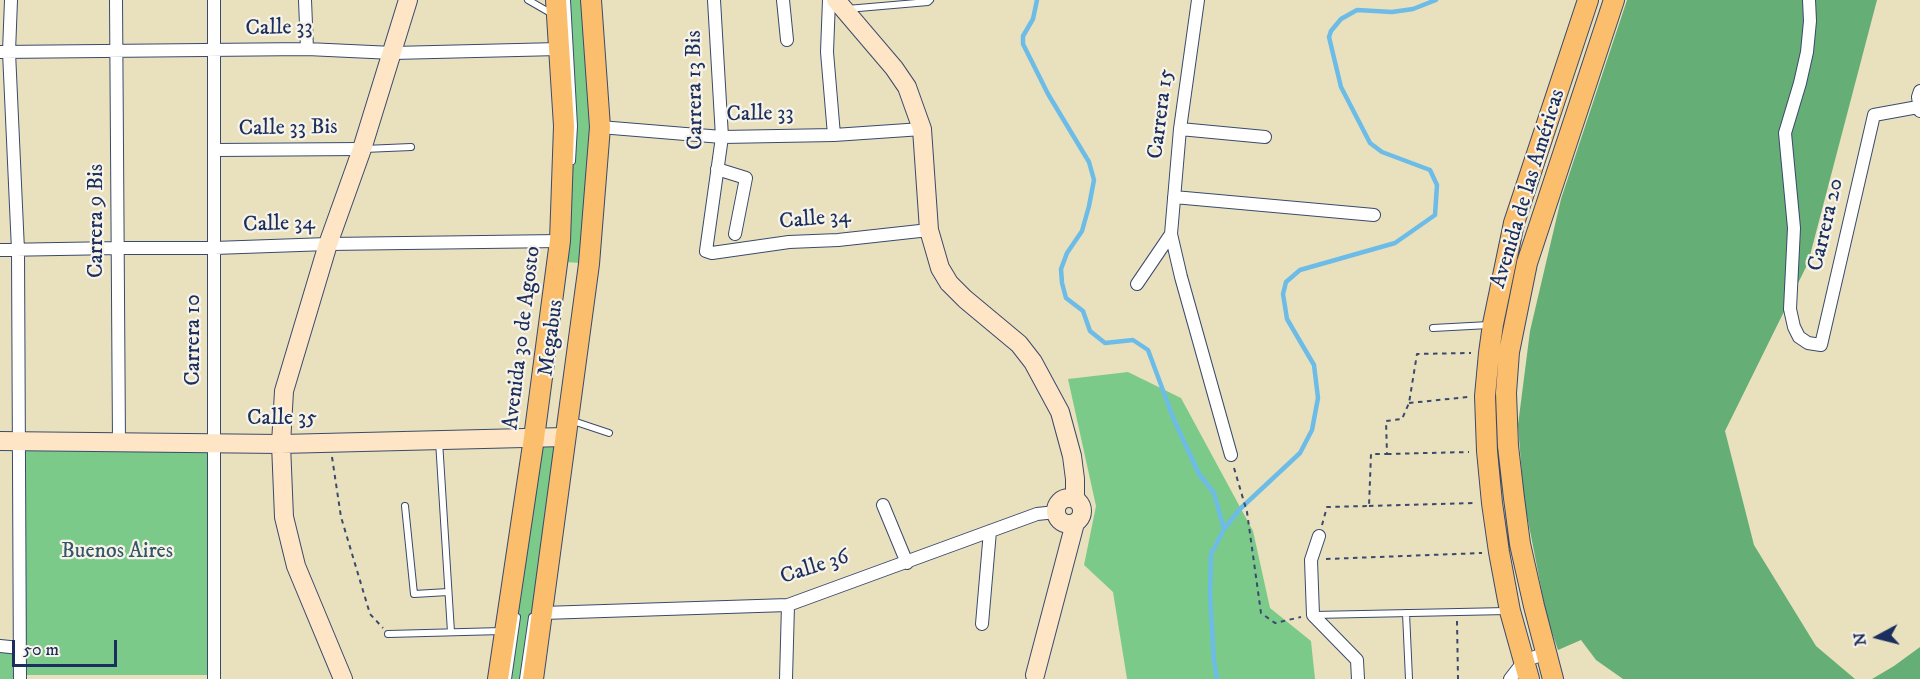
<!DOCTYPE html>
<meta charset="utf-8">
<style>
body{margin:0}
#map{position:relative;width:1920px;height:679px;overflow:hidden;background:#e9e1be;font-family:"IM FELL DW Pica",serif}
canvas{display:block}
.north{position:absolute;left:1848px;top:607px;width:60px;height:60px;-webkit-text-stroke:4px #f7f3e8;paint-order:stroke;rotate:263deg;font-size:16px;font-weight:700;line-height:24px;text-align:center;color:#1b2f5e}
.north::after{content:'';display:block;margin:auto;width:21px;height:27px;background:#1b2f5e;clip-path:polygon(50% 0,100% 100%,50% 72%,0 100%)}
.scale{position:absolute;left:12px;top:640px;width:105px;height:27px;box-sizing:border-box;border:3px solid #1b2f5e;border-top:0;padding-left:8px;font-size:18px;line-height:21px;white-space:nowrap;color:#1b2f5e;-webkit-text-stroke:4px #f7f3e8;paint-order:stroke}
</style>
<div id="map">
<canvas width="1920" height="679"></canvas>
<div class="north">N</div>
<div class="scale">50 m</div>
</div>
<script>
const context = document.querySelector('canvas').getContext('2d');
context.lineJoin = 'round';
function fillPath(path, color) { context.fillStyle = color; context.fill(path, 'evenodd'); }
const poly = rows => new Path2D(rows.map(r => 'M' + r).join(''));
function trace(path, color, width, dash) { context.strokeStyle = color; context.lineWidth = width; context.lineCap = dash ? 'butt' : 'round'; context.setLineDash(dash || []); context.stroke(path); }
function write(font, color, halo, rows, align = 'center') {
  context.font = font + ' "IM FELL DW Pica",serif'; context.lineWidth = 4.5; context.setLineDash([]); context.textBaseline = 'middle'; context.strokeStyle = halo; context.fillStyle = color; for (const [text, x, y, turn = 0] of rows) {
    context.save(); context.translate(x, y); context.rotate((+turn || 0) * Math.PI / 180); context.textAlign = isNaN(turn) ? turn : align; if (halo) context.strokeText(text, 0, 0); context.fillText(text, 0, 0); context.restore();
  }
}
const green = poly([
 [567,0,582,0,592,126,580,263,565,262],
 [1128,372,1181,398,1253,531,1270,608,1311,641,1315,679,1127,679,1113,592,1084,565,1096,506,1068,379],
 [557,437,523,679,508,679,542,438],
 [18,441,215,443,214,675,20,675,20,679,0,679,0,646,19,648]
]);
const forest = poly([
 [1627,0,1877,0,1808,263,1725,431,1754,545,1816,646,1855,679,1623,679,1596,660,1581,640,1558,650,1547,618,1524,500,1518,425,1530,331,1561,199],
 [1920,647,1920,679,1872,679,1894,666]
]);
const stream = poly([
 [1037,0,1033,19,1023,36,1023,44,1048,94,1089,162,1094,180,1089,206,1082,231,1067,253,1061,269,1062,283,1066,298,1083,311,1090,331,1105,343,1133,340,1148,350,1174,420,1199,474,1214,493,1224,529],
 [1217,679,1214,661,1210,595,1211,554,1224,529,1240,509,1300,453,1312,430,1318,398,1314,365,1287,319,1283,294,1286,282,1300,270,1395,243,1435,215,1437,185,1430,170,1382,152,1370,143,1341,87,1329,37,1331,31,1341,19,1357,10,1392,12,1413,9,1436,0]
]);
const path = poly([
 [1409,403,1468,397],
 [1387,454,1469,452],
 [332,457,341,517,370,614,383,628],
 [1234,468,1247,512,1261,613,1275,623,1301,617],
 [1369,506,1474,503],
 [1322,525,1327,507,1369,506,1371,454,1387,454,1386,421,1402,419,1409,403,1417,354,1471,353],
 [1326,559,1482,553],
 [1457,621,1458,679]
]);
const lane = poly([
 [528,0,554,15],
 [567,0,574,126,572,161],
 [847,9,928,2,930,0],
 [364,149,411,147],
 [1433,328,1489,325],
 [570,420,609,433],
 [439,441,451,632],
 [405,506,414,594,448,592],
 [1406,613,1409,679],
 [1314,615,1507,611],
 [388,634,502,631],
 [508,679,517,617],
 [523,679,532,617]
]);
const street = poly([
 [11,0,9,52,18,250,20,679],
 [116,0,119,442],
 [305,0,307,49],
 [714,0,722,137,706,251,712,253,789,242,838,240,929,230],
 [783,0,787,40],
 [829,0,827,52,834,135],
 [1198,0,1180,129,1171,234,1181,277,1231,455],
 [1809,0,1810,21,1807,52,1800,83,1785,133,1794,228,1790,309,1794,327,1799,337,1808,343,1821,345,1874,115,1918,107],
 [0,52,307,49,393,53,559,49],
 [1920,91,1918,97,1920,111],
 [600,127,722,137,834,135,922,129],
 [1180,129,1265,137],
 [215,150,362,149],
 [717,169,746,178,735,234],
 [1174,197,1374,215],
 [0,250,118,248,214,248,328,244,560,241],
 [1137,284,1171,234],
 [883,505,907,563],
 [1319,536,1311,560,1313,615,1357,660,1358,679],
 [543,613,788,605,1037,514,1056,512],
 [982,624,990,531],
 [0,646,20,648],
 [214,679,214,0],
 [786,679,788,605],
 [1510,679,1524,661,1546,653]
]);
const secondary = poly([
 [836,0,894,68,907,87,922,129,929,230,940,268,949,283,965,299,1019,344,1033,362,1060,412,1072,456,1075,479,1075,499],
 [0,441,281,444,565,437],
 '1056 511a13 13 0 1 1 26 0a13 13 0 1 1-26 0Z',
 [1035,675,1075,523],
 [343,679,296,566,284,517,281,444,284,391,328,244,362,149,408,0]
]);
const primary = poly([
 [498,679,534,438,560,241,564,126,556,0],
 [533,679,589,264,600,127,591,0],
 [1529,679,1510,611,1499,552,1492,503,1487,451,1485,396,1489,353,1493,324,1514,223,1588,0],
 [1553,679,1534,606,1520,544,1514,498,1508,446,1506,393,1509,352,1527,263,1614,0]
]);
const streetNames = [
 ["Calle 33",279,29,-1],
 ["Carrera 13 Bis",696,90,-91],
 ["Carrera 15",1162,114,-83],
 ["Calle 33",760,115,-1],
 ["Calle 33 Bis",288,129,-1],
 ["Avenida de las Américas",1529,189,-73],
 ["Calle 34",815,220,-5],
 ["Carrera 9 Bis",97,221,-90],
 ["Calle 34",279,225,-2],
 ["Carrera 20",1827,225,-77],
 ["Avenida 30 de Agosto",523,338,-83],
 ["Megabus",552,338,-82],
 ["Carrera 10",194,340,-90],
 ["Calle 35",282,419],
 ["Calle 36",815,568,-18]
];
const parkNames = [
 ["Buenos Aires",117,552]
];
fillPath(green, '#7cca8a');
fillPath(forest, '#65ae76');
trace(stream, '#6cbce7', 4.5);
trace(lane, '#3a4a6c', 8);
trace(street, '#3a4a6c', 14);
trace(secondary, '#3a4a6c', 20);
trace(primary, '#3a4a6c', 22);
trace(path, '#3a4a6c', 2, [4.5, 4.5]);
trace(lane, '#fff', 6);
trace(street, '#fff', 12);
trace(secondary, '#fde5c5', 18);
trace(primary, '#fabe6d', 20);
write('22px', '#1b2f5e', '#f7f3e8', streetNames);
write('22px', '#335669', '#f7f3e8', parkNames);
</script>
